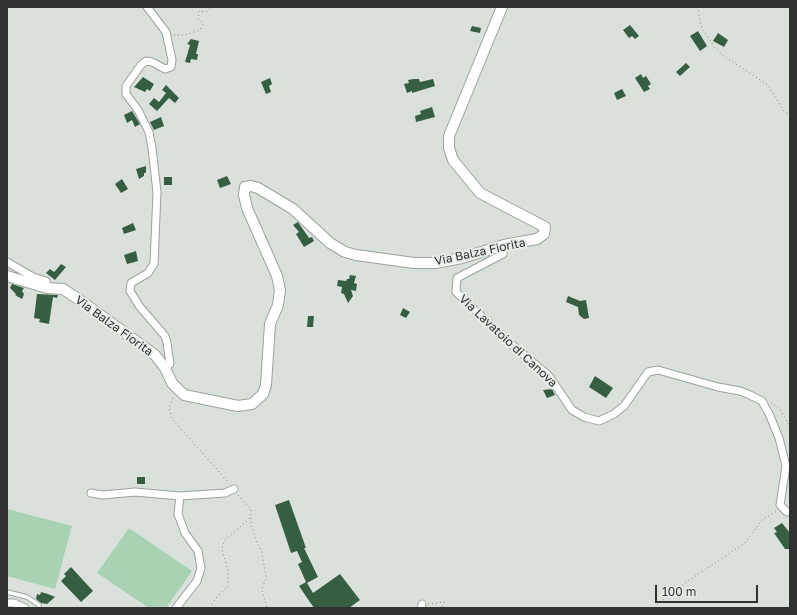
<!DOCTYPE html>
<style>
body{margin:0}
#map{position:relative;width:797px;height:615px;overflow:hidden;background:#dae1db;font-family:"Golos Text",sans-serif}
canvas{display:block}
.frame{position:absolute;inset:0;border:8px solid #2f3230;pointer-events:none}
.scale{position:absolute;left:655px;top:585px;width:103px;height:18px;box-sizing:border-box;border:2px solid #2f3230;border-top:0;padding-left:5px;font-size:12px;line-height:14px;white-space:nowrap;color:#2f3230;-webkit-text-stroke:3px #e7eee9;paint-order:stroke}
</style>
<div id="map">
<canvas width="797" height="615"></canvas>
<div class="frame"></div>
<div class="scale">100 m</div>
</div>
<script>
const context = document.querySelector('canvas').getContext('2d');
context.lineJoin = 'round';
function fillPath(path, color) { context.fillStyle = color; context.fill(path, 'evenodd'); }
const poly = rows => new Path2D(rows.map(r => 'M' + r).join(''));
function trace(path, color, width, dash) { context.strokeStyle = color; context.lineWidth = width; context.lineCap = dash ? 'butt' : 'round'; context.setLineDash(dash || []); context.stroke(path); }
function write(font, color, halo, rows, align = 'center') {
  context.font = font + ' "Golos Text",sans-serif'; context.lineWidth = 4; context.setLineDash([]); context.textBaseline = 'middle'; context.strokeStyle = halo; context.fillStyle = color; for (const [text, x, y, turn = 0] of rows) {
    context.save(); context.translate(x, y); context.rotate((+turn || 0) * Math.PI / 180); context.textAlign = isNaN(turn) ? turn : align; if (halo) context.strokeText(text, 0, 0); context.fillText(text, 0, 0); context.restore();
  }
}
const green = poly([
 [7,509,72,526,55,589,7,576],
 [129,528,192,571,166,608,149,608,97,573]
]);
const building = poly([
 [630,25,639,36,635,39,632,36,629,38,623,30],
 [472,26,481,28,480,33,470,31],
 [698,31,707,46,700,51,690,36],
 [718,33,728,40,724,47,713,41],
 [191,39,199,41,196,54,198,54,197,60,191,59,190,63,185,62,190,45,187,44],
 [686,63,690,67,680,76,676,72],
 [641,74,643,78,646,76,651,84,648,86,650,89,644,92,635,78],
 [143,77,154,84,150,91,147,89,145,92,134,87],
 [270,78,272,84,269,86,271,92,266,94,261,82],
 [414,79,419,79,420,82,433,79,435,86,412,93,412,91,407,93,404,84,409,83,408,80],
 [166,85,179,98,175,103,169,98,157,111,149,104,154,98,159,102,166,93,162,90],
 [622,89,626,96,617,100,614,93],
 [432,107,435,117,416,122,415,116,421,114,420,111],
 [132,111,140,124,135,127,132,120,127,123,124,115],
 [161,117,164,126,154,130,150,122],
 [146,166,146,173,144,173,144,176,139,179,136,169],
 [227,176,231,184,220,188,217,180],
 [164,177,172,177,172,185,164,185],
 [122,179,128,189,121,193,115,184],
 [298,222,309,238,312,237,314,241,304,247,296,234,299,232,293,225],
 [133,223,136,230,124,234,122,228],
 [136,251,138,261,127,264,124,255],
 [61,264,66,267,55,280,46,273,50,269,54,272,56,270],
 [350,275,356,276,354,283,357,284,356,291,351,290,353,296,348,303,344,294,341,293,342,287,337,286,338,280,346,281,347,279,349,279],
 [12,284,24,288,22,291,24,294,22,299,15,295,16,294,10,288],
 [37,294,58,295,57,298,53,297,49,324,39,322,40,319,34,318],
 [568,296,580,301,586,300,589,318,584,319,579,315,578,307,566,302],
 [403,308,410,312,406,318,400,315],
 [308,316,314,316,313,327,307,327],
 [595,376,613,388,606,398,589,387],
 [552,389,555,395,547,398,543,390],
 [137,477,145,477,145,484,137,484],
 [289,500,306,548,304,548,318,577,307,583,313,593,340,574,360,600,349,608,314,608,299,586,306,582,298,564,302,562,297,551,291,553,275,505],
 [782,523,790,533,790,549,785,549,774,533,777,532,774,528],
 [71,567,93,591,81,602,61,581,66,576,64,574],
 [41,592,48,594,55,597,47,604,41,603,36,599,37,594,40,595]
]);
const path = poly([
 [699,7,698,9,701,26,715,48,725,57,768,85,784,111,790,115],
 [174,35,185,35,200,30,203,24,198,19,199,11,205,12,212,7],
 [173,398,169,408,173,420,229,483],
 [771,402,780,409,790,427],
 [238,495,251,509,251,524,256,540,262,552,266,577,262,590,267,608],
 [428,604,444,602,442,608],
 [210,608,216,598,228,586,228,570,222,550,224,541,250,518],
 [654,608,673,591,745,543,762,520,777,511]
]);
const lane = poly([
 [7,592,27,597,39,605,39,608]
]);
const street = poly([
 [147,7,166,32,172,60,171,67,165,69,152,62,146,61,141,65,126,86,126,94,138,110,149,132,152,148,157,192,154,264,148,273,131,283,130,291,140,307,165,336,167,343,170,364,165,368],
 [504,245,503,254,457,278,456,292,510,343,549,376,572,410,584,417,599,421,614,414,624,406,648,372,658,370,718,387,740,391,750,395,762,401,770,416,779,438,786,466,780,505,787,512,790,512],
 [7,262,33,277,46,281,47,288],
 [91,493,103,495,135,492,180,496,225,493,234,489],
 [7,603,14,603,25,608],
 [176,608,197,581,201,568,198,551,185,533,178,514,180,496],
 [421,608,422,604]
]);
const secondary = poly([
 [7,276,47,288,63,289,84,303,155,355,165,368,172,383,184,395,238,406,252,404,263,394,266,385,270,324,278,305,280,290,277,276,247,208,244,195,245,187,251,186,258,188,293,209,330,243,345,252,356,255,414,263,436,263,462,258,504,245,537,239,544,234,545,227,480,193,453,160,449,148,449,136,502,7]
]);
const streetNames = [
 ["Via Balza Fiorita",480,252,-12],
 ["Via Balza Fiorita",114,326,36],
 ["Via Lavatoio di Canova",508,341,43]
];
fillPath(green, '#a9d1b4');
fillPath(building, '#365e42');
trace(lane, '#9ca29d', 5.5);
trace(street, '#9ca29d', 9);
trace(secondary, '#9ca29d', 12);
trace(path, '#7d827e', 1, [1, 3]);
trace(lane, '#fff', 3.5);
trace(street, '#fff', 7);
trace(secondary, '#fff', 10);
write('12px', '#2f3230', '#e7eee9', streetNames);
</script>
